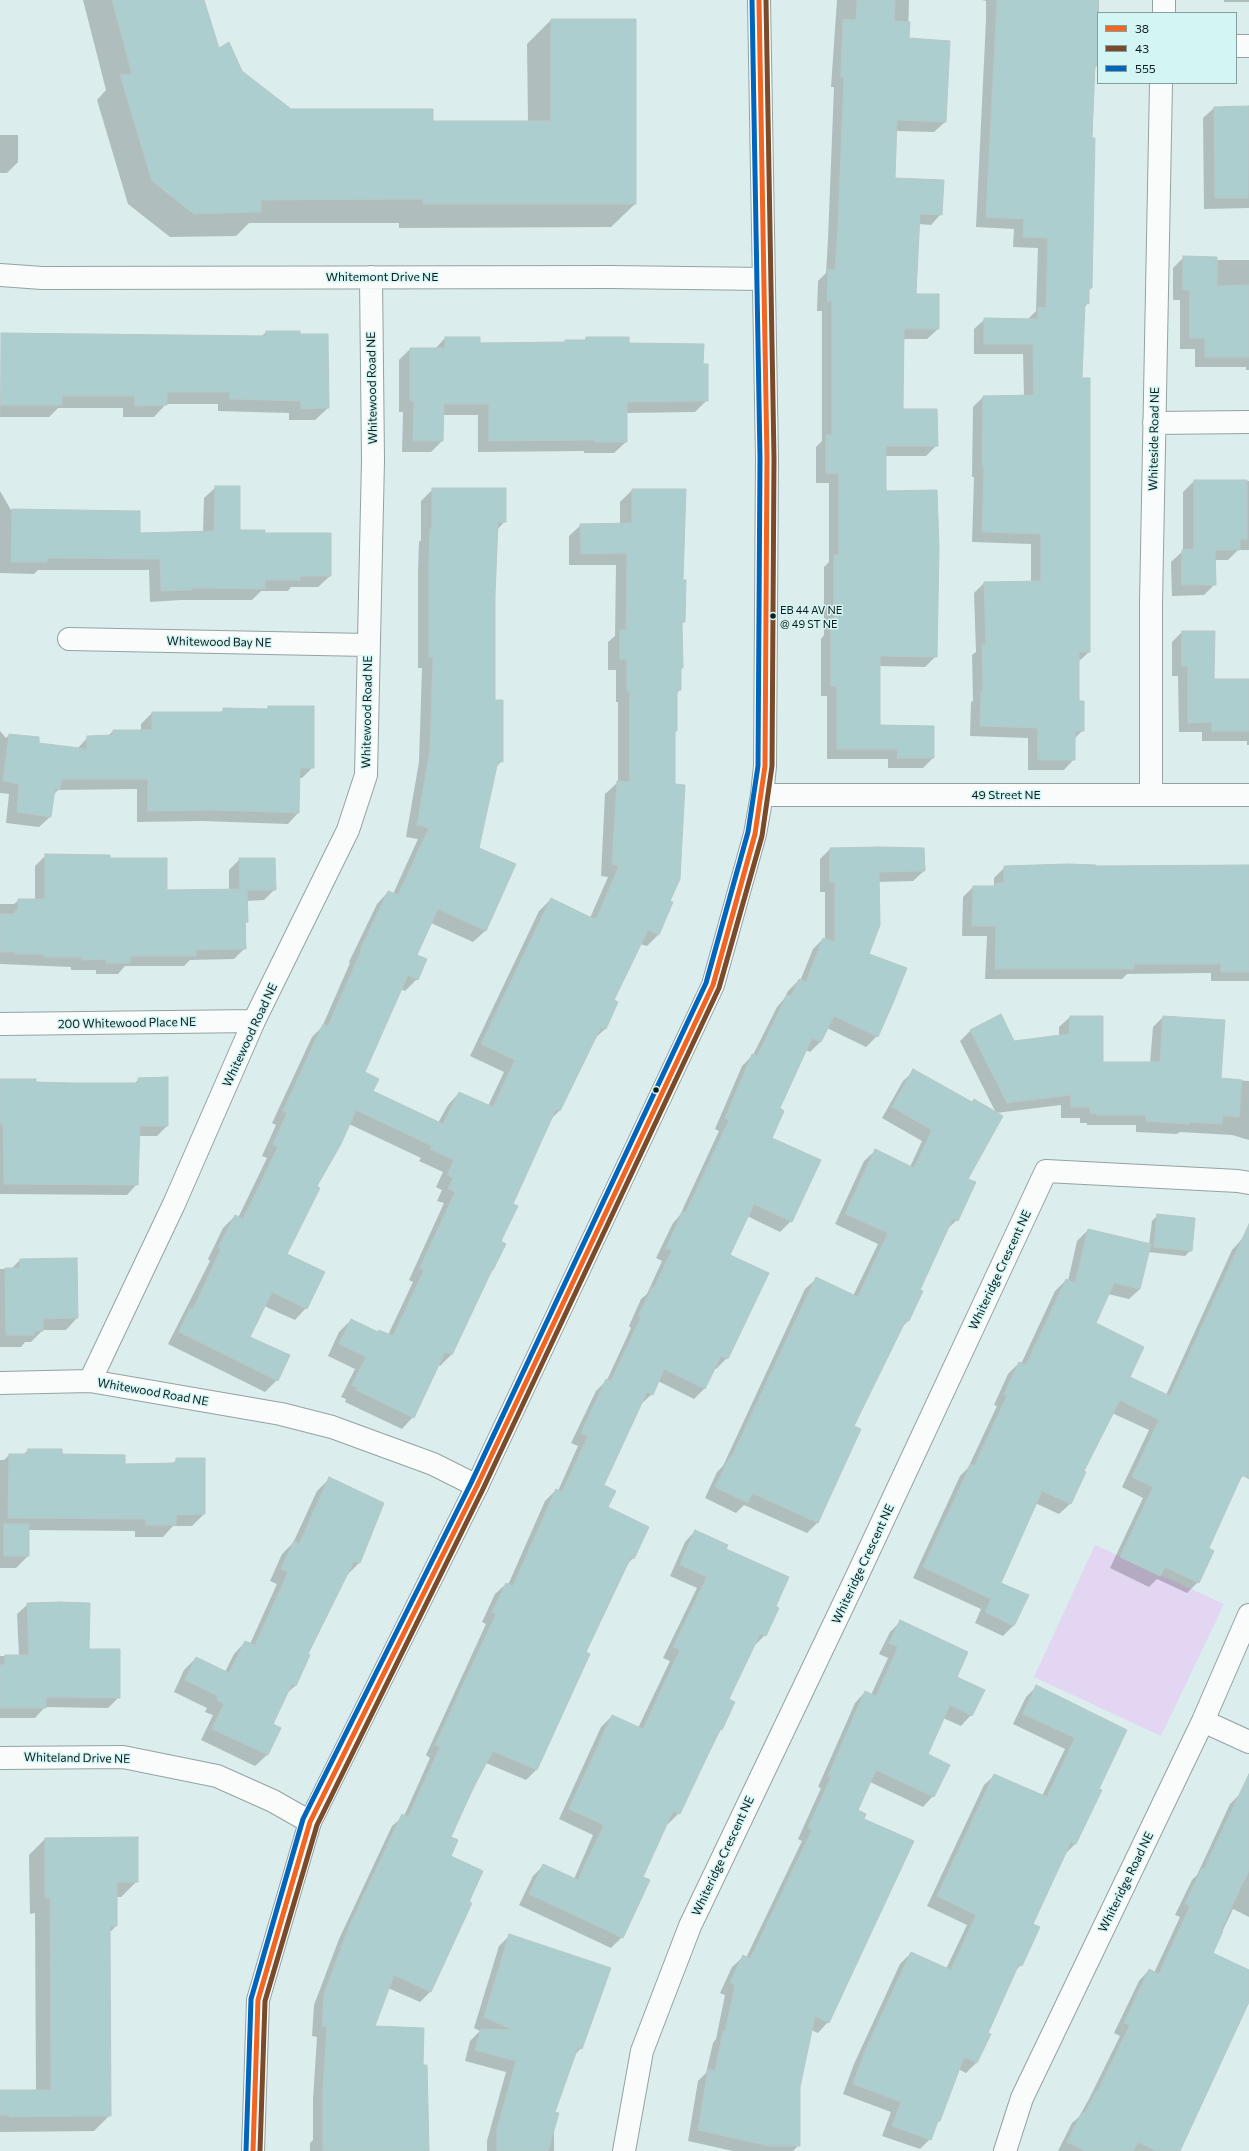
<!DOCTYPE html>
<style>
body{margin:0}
#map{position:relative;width:1249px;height:2151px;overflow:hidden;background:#dbeded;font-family:Commissioner,sans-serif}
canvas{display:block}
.legend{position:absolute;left:1097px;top:12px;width:140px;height:72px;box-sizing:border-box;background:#d3f5f4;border:1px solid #859f9e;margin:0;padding:5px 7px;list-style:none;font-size:12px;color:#101d1d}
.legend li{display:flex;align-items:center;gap:8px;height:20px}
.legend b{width:20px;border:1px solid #859f9e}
</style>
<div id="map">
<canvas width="1249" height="2151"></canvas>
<ul class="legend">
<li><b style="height:5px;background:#f26522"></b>38</li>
<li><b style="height:5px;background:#7a4b2a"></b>43</li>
<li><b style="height:5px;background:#0065bd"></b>555</li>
</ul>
</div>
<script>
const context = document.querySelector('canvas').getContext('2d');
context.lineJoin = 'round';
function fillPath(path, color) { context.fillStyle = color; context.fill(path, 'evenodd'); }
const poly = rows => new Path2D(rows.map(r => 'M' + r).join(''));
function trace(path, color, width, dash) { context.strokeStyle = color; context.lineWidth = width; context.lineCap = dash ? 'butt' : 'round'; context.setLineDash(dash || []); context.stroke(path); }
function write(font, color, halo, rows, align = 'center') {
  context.font = font + ' Commissioner,sans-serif'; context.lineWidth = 3; context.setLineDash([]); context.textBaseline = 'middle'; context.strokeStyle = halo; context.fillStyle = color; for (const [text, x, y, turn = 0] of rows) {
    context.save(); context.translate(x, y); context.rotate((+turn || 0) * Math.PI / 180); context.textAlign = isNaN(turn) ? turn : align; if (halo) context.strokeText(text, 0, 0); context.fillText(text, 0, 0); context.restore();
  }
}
const green = poly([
 [1095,1545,1224,1604,1161,1736,1034,1677]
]);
const shadow = poly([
 [83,0,203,0,218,49,241,72,291,110,432,122,528,122,527,44,551,20,635,204,611,227,399,228,399,223,249,223,236,236,170,237,128,204,97,100,106,90],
 [837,0,909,0,908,39,945,122,934,132,896,131,894,178,941,214,931,225,918,224,915,294,938,295,938,329,927,339,903,339,902,410,937,445,926,456,885,456,885,492,936,656,925,667,879,666,879,726,933,758,923,768,888,768,888,759,827,759,827,696,821,696,821,639,824,635,824,567,829,562,829,483,816,483,816,447,822,441,822,311,817,311,818,281,826,273,828,239,834,87,831,87],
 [982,0,1099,0,1098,65,1094,68,1091,139,1091,288,1088,291,1088,303,1084,308,1081,379,1089,652,1078,662,1078,702,1083,730,1074,739,1074,759,1064,770,1028,770,1028,738,970,736,971,702,973,701,972,655,976,652,974,593,984,583,1031,583,1031,544,972,542,974,477,972,477,973,407,983,397,1024,396,1023,354,974,354,974,329,985,319,1028,319,1036,311,1038,248,1013,247,1014,229,976,227,986,20,986,1],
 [1224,0,1249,0,1249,2,1224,2],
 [1249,107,1249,208,1204,209,1203,118,1214,108],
 [0,135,18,135,18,162,7,173,0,173],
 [1184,257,1216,260,1249,260,1249,370,1246,370,1246,367,1195,367,1195,349,1180,349,1180,300,1173,300,1173,268],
 [266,332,299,332,328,408,315,420,289,420,289,413,218,411,218,404,166,404,154,417,123,417,123,408,58,408,49,417,0,417,1,334,261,337],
 [445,338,479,344,563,344,566,341,584,341,586,338,628,344,702,365,707,400,695,412,626,413,626,442,614,453,584,453,584,451,478,452,478,415,442,415,442,441,431,452,402,452,403,412,399,412,399,360,410,349,435,349],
 [1194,481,1249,481,1249,550,1238,550,1228,560,1214,560,1215,584,1204,595,1172,596,1171,562,1183,551,1183,492],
 [216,487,239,531,264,534,330,576,318,587,291,587,288,591,261,591,252,600,181,600,150,602,149,570,38,570,34,574,0,573,0,491,11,510,139,512,139,534,203,532,204,498],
 [433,489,505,521,497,530,494,596,494,701,502,761,496,767,478,848,514,865,485,931,473,942,431,923,416,955,417,979,405,991,401,989,364,1072,372,1092,438,1123,448,1105,459,1093,488,1106,504,1072,470,1056,539,911,551,899,590,918,608,877,601,876,605,794,618,782,618,702,616,702,616,670,608,670,608,642,615,636,616,565,569,565,569,536,581,525,620,524,620,502,632,490,682,581,684,622,681,625,682,667,680,669,680,690,676,694,676,731,674,733,669,901,672,903,658,935,647,946,640,944,612,1001,605,1029,593,1040,560,1110,549,1121,512,1204,492,1270,451,1355,440,1366,437,1365,413,1417,402,1429,345,1402,346,1399,341,1397,355,1369,328,1356,339,1332,351,1320,377,1333,388,1335,413,1282,409,1280,444,1203,437,1201,442,1190,436,1187,443,1172,419,1161,421,1158,349,1124,316,1187,286,1255,306,1308,295,1320,264,1306,249,1337,277,1380,265,1392,168,1344,210,1261,208,1259,223,1228,235,1216,238,1218,267,1158,262,1156,276,1125,272,1123,312,1037,322,1027,350,963,349,962,377,904,388,892,393,894,418,839,406,837,419,762,422,668,418,668,418,571,419,542,421,540,421,501],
 [1182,632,1213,680,1249,680,1249,745,1247,745,1247,741,1202,741,1202,732,1179,732,1178,676,1172,676,1172,642],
 [269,707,313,767,302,778,299,778,298,813,288,824,202,821,137,822,137,789,58,790,53,795,50,817,39,827,6,823,9,794,0,793,0,731,6,738,9,735,38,738,38,744,77,749,88,737,108,736,113,731,141,731,141,724,152,713,220,713,224,709,266,710],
 [830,849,924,871,913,881,878,882,867,954,877,1036,866,1047,827,1028,820,1042,810,1052,806,1050,778,1109,771,1138,791,1221,780,1232,747,1216,729,1255,727,1358,716,1369,714,1368,705,1388,694,1399,658,1381,652,1394,641,1404,603,1486,607,1508,633,1558,626,1566,585,1653,589,1655,536,1770,526,1780,486,1763,450,1837,449,1857,467,1902,470,1903,430,1992,420,2002,388,1988,373,2027,422,2066,428,2151,310,2151,310,2143,313,2140,313,2099,317,2037,312,2036,314,2005,339,1939,392,1826,404,1816,430,1758,426,1755,486,1624,482,1622,495,1594,506,1584,508,1585,545,1501,556,1490,558,1491,578,1446,571,1443,596,1391,607,1380,631,1328,629,1326,641,1299,647,1294,662,1261,656,1258,673,1223,680,1215,719,1131,715,1129,742,1066,753,1055,777,1007,784,999,788,991,799,980,800,981,813,949,823,939,825,940,825,892,820,892,820,859],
 [46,855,109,859,166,891,229,890,229,870,240,859,275,889,264,900,246,901,245,948,234,959,190,960,184,966,125,966,118,974,96,974,96,970,71,970,71,967,0,964,0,904,14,904,19,900,35,900,35,866],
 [1038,866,1249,866,1249,981,1211,981,1211,973,1127,974,1122,979,985,979,987,936,962,936,963,897,973,887,994,887,994,878,1005,867],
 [1000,1016,1013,1042,1059,1036,1059,1027,1070,1017,1102,1063,1150,1063,1153,1027,1163,1017,1220,1079,1249,1081,1249,1140,1232,1135,1180,1132,1177,1134,1136,1132,1136,1125,1087,1125,1087,1123,1080,1123,1080,1118,1061,1118,1061,1105,996,1113,967,1180,957,1220,946,1230,918,1290,921,1292,908,1321,901,1328,853,1427,818,1522,807,1533,744,1505,736,1513,705,1498,717,1472,723,1466,805,1289,816,1279,853,1296,878,1244,835,1224,864,1161,875,1151,910,1167,922,1141,882,1118,903,1081,914,1071,972,1103,996,1113,960,1041,970,1031],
 [139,1079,167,1126,157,1136,138,1136,137,1184,127,1195,0,1194,0,1080,35,1083,134,1084],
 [1158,1215,1191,1250,1185,1256,1148,1252,1140,1289,1129,1299,1108,1294,1095,1324,1129,1377,1166,1395,1232,1250,1242,1239,1249,1242,1249,1464,1243,1476,1238,1481,1207,1549,1198,1582,1187,1593,1157,1579,1149,1587,1110,1568,1143,1498,1122,1487,1149,1430,1112,1413,1083,1471,1085,1472,1070,1504,1059,1514,1035,1503,1000,1583,1014,1625,1003,1636,975,1623,981,1609,913,1578,960,1476,968,1468,997,1406,994,1405,1008,1374,1019,1363,1021,1364,1055,1291,1066,1280,1068,1281,1077,1241,1088,1230,1149,1245,1152,1221],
 [20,1260,77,1318,66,1330,43,1330,31,1342,25,1342,21,1347,0,1347,0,1269,11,1269],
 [28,1450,124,1465,172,1464,177,1459,204,1459,204,1514,192,1526,173,1526,163,1537,135,1537,135,1531,28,1530,28,1556,16,1568,0,1568,0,1460,4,1460,9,1455,23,1455],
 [329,1479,383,1503,359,1563,347,1575,307,1654,309,1655,295,1686,286,1694,272,1725,267,1755,255,1766,201,1740,213,1715,205,1712,207,1708,174,1692,184,1670,196,1658,225,1672,234,1654,245,1642,250,1644,277,1584,270,1581,282,1554,293,1543,317,1491],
 [695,1531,724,1550,774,1607,765,1635,754,1646,727,1700,721,1729,679,1813,668,1824,666,1823,641,1878,622,1937,611,1948,519,1905,533,1876,544,1865,574,1879,593,1835,559,1819,601,1727,612,1716,638,1728,670,1661,663,1658,697,1588,670,1576,685,1542],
 [28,1604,119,1697,108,1708,45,1707,35,1718,0,1718,0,1656,19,1656,17,1614],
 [901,1621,955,1677,971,1715,961,1726,943,1718,926,1755,933,1796,923,1807,870,1782,856,1811,863,1819,828,2022,818,2033,811,2030,798,2087,798,2146,793,2151,733,2151,688,2141,698,2081,706,2073,713,2043,716,2039,725,1995,720,1993,732,1967,743,1957,746,1958,802,1841,798,1839,821,1788,818,1787,855,1703,865,1692,871,1695,888,1658,879,1654,890,1632],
 [1036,1687,1126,1731,1098,1789,1076,1843,1065,1854,1031,1924,1038,1928,1021,1965,1014,1972,987,2033,989,2034,976,2063,966,2073,958,2069,939,2121,935,2124,930,2139,920,2149,882,2136,891,2112,843,2094,854,2064,900,1964,911,1953,946,1969,967,1925,927,1906,984,1785,995,1775,1042,1796,1065,1749,1013,1724,1026,1697],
 [1241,1793,1249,1797,1249,1917,1233,1909,1212,1953,1249,1971,1249,2001,1178,2151,1058,2151,1072,2123,1079,2117,1089,2099,1120,2036,1114,2033,1139,1981,1149,1970,1154,1973,1180,1917,1175,1915,1192,1880,1197,1875,1230,1804],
 [45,1839,137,1881,121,1897,116,1897,116,1926,109,1933,110,2115,94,2131,0,2132,0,2091,36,2091,35,1913,30,1914,29,1855],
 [510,1935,581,2048,575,2055,554,2113,554,2151,487,2151,487,2141,506,2072,465,2061,470,2041,480,2031,474,2028,499,1946]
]);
const building = poly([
 [112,0,204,0,219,48,229,42,242,71,291,109,433,109,433,121,551,121,551,19,636,19,636,204,423,204,423,199,261,200,261,212,194,214,152,181,120,75,132,74,112,0],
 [857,0,895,0,894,21,910,22,909,38,950,41,946,122,897,120,895,178,944,180,942,215,920,214,916,294,939,294,939,329,904,329,903,409,937,409,938,446,886,446,886,491,937,490,939,548,937,657,880,656,880,725,934,726,934,758,897,758,898,749,837,749,837,686,831,686,831,627,834,627,834,555,839,555,839,473,826,473,826,435,832,435,832,301,827,301,828,269,835,270,838,228,844,77,841,77,843,19,856,20,857,0],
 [997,0,1098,0,1098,65,1095,65,1092,138,1095,138,1092,288,1089,288,1089,304,1085,303,1082,378,1090,378,1090,652,1079,652,1079,701,1084,701,1084,731,1075,731,1075,760,1038,760,1038,728,980,726,981,691,983,691,982,644,986,644,984,582,1041,581,1041,534,982,532,984,467,982,467,983,396,1034,395,1033,344,984,344,984,318,1038,319,1038,307,1046,308,1048,238,1023,237,1024,219,986,217,997,0],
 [1249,106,1248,198,1215,198,1214,107,1249,106],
 [1183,256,1217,257,1217,286,1249,285,1249,357,1205,357,1205,338,1190,338,1190,290,1183,290,1183,256],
 [266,331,300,331,300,334,328,334,329,408,301,409,301,401,230,399,230,392,167,392,167,405,135,406,135,396,62,396,62,405,1,405,1,333,266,336,266,331],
 [445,337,480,337,480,343,565,342,565,340,586,340,586,337,629,337,629,343,704,344,703,364,708,364,708,401,627,402,627,442,595,442,595,440,489,441,489,404,444,404,443,441,413,441,414,401,410,401,410,348,445,348,445,337],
 [1194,480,1247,480,1247,539,1240,539,1240,550,1215,550,1216,585,1182,585,1182,550,1194,549,1194,480],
 [215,486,240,486,240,530,265,530,265,533,331,533,331,576,300,576,300,580,265,580,265,589,192,588,192,590,161,591,160,559,47,558,47,562,11,562,12,509,140,511,140,533,214,531,215,486],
 [432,488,506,488,506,522,498,522,495,596,495,700,503,700,503,762,498,761,479,848,516,864,486,931,438,909,417,955,427,959,418,980,408,975,365,1072,379,1079,373,1091,443,1124,459,1092,493,1107,515,1060,481,1044,551,898,594,919,597,917,619,866,612,864,617,781,630,782,630,691,627,691,627,659,620,659,620,630,626,630,627,553,581,554,580,524,632,523,632,489,686,489,683,580,686,580,685,622,682,622,683,668,681,668,681,690,677,690,677,731,675,731,675,784,685,785,680,879,670,901,673,902,659,935,648,930,614,1000,618,1002,606,1029,601,1027,560,1111,556,1109,513,1204,518,1206,501,1241,506,1244,493,1270,492,1270,452,1355,445,1352,414,1418,356,1390,357,1387,352,1385,366,1357,339,1344,351,1319,378,1332,379,1330,393,1336,424,1270,420,1268,455,1192,448,1189,453,1178,447,1175,454,1160,430,1149,432,1146,356,1110,341,1144,317,1186,320,1188,287,1254,325,1272,307,1309,272,1292,250,1337,290,1355,278,1381,179,1332,190,1308,193,1309,221,1249,218,1248,235,1215,243,1219,278,1147,273,1144,287,1113,283,1111,323,1024,328,1026,361,951,360,950,388,891,398,895,429,828,417,825,430,750,433,657,429,657,429,559,430,529,432,529,432,488],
 [1182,631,1215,631,1214,679,1249,679,1249,731,1212,731,1212,722,1188,723,1188,666,1182,666,1182,631],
 [268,706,314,706,314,768,300,768,299,813,214,810,148,811,148,779,62,779,60,789,55,789,51,817,17,812,19,784,3,781,9,734,39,737,39,743,87,749,87,736,113,735,113,730,152,730,152,712,223,712,223,708,268,709,268,706],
 [879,847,924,848,925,871,879,872,880,925,869,954,907,968,893,1003,878,1037,834,1016,821,1042,812,1038,780,1108,784,1111,772,1138,821,1160,792,1222,754,1204,730,1255,769,1273,728,1359,721,1356,705,1389,664,1369,653,1395,647,1392,604,1485,616,1491,608,1507,649,1527,634,1559,631,1557,586,1652,590,1654,537,1770,493,1751,474,1786,451,1837,458,1840,451,1856,483,1871,469,1902,472,1903,431,1992,394,1975,375,2026,424,2028,423,2065,427,2065,429,2151,323,2151,323,2088,327,2027,322,2026,324,1994,349,1927,402,1814,408,1817,440,1747,435,1745,496,1614,492,1612,506,1583,513,1586,556,1489,562,1492,588,1436,581,1433,606,1379,611,1381,641,1317,638,1316,652,1288,654,1288,672,1250,666,1248,683,1211,686,1212,729,1120,725,1118,752,1054,757,1056,787,995,791,996,799,979,806,982,823,938,835,942,835,882,830,882,830,848,879,847],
 [45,854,110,855,110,858,167,858,167,890,240,889,239,858,275,858,276,890,247,890,248,922,245,922,246,949,196,950,196,956,130,956,130,963,106,963,106,959,82,960,82,957,44,957,44,954,15,954,15,952,0,952,0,914,15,914,15,911,18,911,18,899,45,899,45,854],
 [1068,864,1096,865,1096,866,1249,865,1249,972,1221,972,1221,964,1134,964,1134,969,995,969,996,926,972,926,973,886,996,886,996,883,1004,883,1004,866,1068,864],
 [1001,1014,1014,1041,1069,1034,1070,1016,1103,1016,1103,1062,1160,1062,1163,1016,1225,1020,1221,1078,1242,1080,1239,1117,1223,1116,1222,1124,1189,1122,1189,1124,1146,1121,1146,1115,1097,1115,1097,1113,1090,1113,1090,1107,1071,1107,1071,1095,1007,1103,970,1030,1001,1014],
 [913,1069,972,1102,974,1099,1003,1116,968,1179,976,1182,958,1221,953,1218,920,1290,923,1291,909,1321,906,1320,854,1426,861,1429,818,1523,752,1493,748,1503,715,1487,728,1460,733,1454,816,1277,858,1297,888,1233,845,1214,875,1149,914,1168,932,1130,892,1107,913,1069],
 [168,1077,168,1126,140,1126,138,1185,4,1184,3,1123,0,1123,0,1079,36,1079,36,1082,71,1083,138,1083,138,1078,168,1077],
 [1157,1214,1195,1218,1192,1251,1154,1247,1157,1214],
 [1249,1224,1249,1479,1242,1475,1209,1548,1214,1551,1199,1583,1165,1567,1160,1576,1120,1557,1153,1487,1132,1477,1159,1420,1120,1400,1084,1471,1086,1472,1071,1504,1042,1491,1001,1583,1029,1595,1014,1626,985,1612,991,1599,923,1567,971,1464,974,1466,1007,1396,1004,1394,1019,1362,1026,1365,1066,1279,1075,1283,1088,1229,1151,1244,1140,1289,1114,1283,1096,1323,1144,1347,1130,1377,1170,1396,1249,1224],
 [77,1258,78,1318,43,1319,43,1331,34,1331,34,1335,6,1335,5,1268,20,1268,20,1259,77,1258],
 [28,1449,62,1449,62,1454,125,1455,125,1464,176,1463,176,1458,205,1458,205,1514,176,1515,176,1525,146,1525,146,1519,8,1518,9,1454,28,1454,28,1449],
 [329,1477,384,1503,360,1563,354,1561,308,1654,310,1655,296,1686,292,1684,273,1724,281,1728,268,1755,212,1729,224,1704,217,1700,218,1696,185,1680,196,1657,229,1673,245,1641,255,1645,288,1572,281,1569,294,1541,299,1544,329,1477],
 [4,1524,29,1524,29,1556,4,1556,4,1524],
 [695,1530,728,1545,726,1549,789,1577,776,1606,779,1608,766,1636,760,1634,729,1699,735,1702,722,1730,720,1729,680,1814,673,1811,643,1877,650,1880,623,1938,529,1894,543,1864,578,1880,604,1825,569,1809,612,1715,643,1729,680,1650,673,1647,707,1577,680,1565,695,1530],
 [61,1602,90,1603,89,1649,120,1649,120,1698,53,1697,46,1698,46,1708,0,1708,0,1665,5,1665,5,1655,29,1655,27,1603,61,1602],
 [900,1620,968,1652,957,1677,985,1690,972,1716,950,1705,928,1754,950,1765,934,1797,876,1770,858,1810,866,1814,864,1819,914,1841,829,2023,815,2016,800,2087,800,2146,769,2146,698,2130,708,2069,715,2071,723,2031,725,2032,735,1985,730,1982,743,1955,750,1959,812,1830,808,1828,831,1777,828,1776,865,1691,876,1696,898,1647,889,1643,900,1620],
 [1036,1685,1127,1730,1099,1789,1102,1790,1076,1844,1071,1842,1033,1924,1040,1927,1022,1966,1019,1964,988,2033,991,2034,977,2063,964,2057,940,2121,938,2121,931,2140,892,2126,901,2102,853,2084,864,2053,911,1952,951,1970,976,1915,937,1896,994,1774,1047,1797,1075,1738,1023,1714,1036,1685],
 [1249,1774,1249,1870,1221,1930,1223,1931,1213,1953,1249,1970,1249,2002,1180,2151,1156,2151,1138,2142,1133,2151,1085,2151,1067,2142,1082,2112,1085,2113,1096,2091,1097,2092,1130,2025,1124,2023,1149,1969,1159,1974,1190,1906,1185,1904,1202,1868,1204,1869,1249,1774],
 [138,1837,138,1882,117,1882,117,1926,110,1926,111,2116,9,2117,9,2115,0,2115,0,2090,51,2090,50,1898,45,1898,45,1838,138,1837],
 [509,1934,611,1968,582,2049,578,2047,555,2112,559,2113,548,2151,497,2151,497,2129,516,2061,475,2050,481,2029,513,2030,484,2017,509,1934]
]);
const minor = poly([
 [1164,13,1164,0],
 [1236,46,1249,46],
 [0,275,42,278,611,277,764,279],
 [371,277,373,460,366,775,348,830,254,1021,174,1204,90,1381,281,1414,332,1427,433,1464,477,1486],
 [1154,423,1249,422],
 [69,639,368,645],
 [762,795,1249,795],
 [1151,795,1151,603,1161,83],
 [0,1024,254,1021],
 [0,1383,90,1381],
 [1203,1721,1249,1742],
 [0,1758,123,1757,217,1776,273,1801,310,1822],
 [624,2151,642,2051,690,1926,857,1576,1046,1171,1238,1181,1249,1183],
 [1005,2151,1022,2098,1203,1721,1249,1615]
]);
const tertiary = poly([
 [253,2151,258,2000,310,1822,477,1486,713,985,755,834,762,795,765,766,767,458,759,0]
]);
const bus1 = poly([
 [253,2151,258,2000,310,1822,477,1486,713,985,755,834,765,766,767,458,759,0]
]);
const bus2 = poly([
 [260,2151,265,2001,317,1825,483,1489,719,988,762,836,772,766,774,458,766,0]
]);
const bus3 = poly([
 [246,2151,251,1999,303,1819,471,1483,706,983,748,832,758,766,760,458,752,0]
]);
const markers = [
 [773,616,3.5,"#101d1d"],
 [656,1090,3.5,"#101d1d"]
];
const busNames = [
 ["EB 44 AV NE",780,610],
 ["@ 49 ST NE",780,624]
];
const streetNames = [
 ["Whitemont Drive NE",382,277],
 ["Whitewood Road NE",372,388,-91],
 ["Whiteside Road NE",1154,439,-89],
 ["Whitewood Bay NE",219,642,1],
 ["Whitewood Road NE",367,712,-89],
 ["49 Street NE",1006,795],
 ["200 Whitewood Place NE",127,1023,-1],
 ["Whitewood Road NE",250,1035,-65],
 ["Whiteridge Crescent NE",1000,1270,-65],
 ["Whitewood Road NE",153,1392,10],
 ["Whiteridge Crescent NE",863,1564,-65],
 ["Whiteland Drive NE",77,1758,1],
 ["Whiteridge Crescent NE",723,1856,-65],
 ["Whiteridge Road NE",1126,1882,-64]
];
fillPath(green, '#e2d6f3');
fillPath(shadow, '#0003');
fillPath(building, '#accece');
trace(building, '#b8c7c7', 1);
trace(minor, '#94a2a2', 24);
trace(tertiary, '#94a2a2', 24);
trace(minor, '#fafcfc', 22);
trace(tertiary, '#fafcfc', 22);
trace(bus1, '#f26522', 5);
trace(bus2, '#7a4b2a', 5);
trace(bus3, '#0065bd', 5);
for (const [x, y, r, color] of markers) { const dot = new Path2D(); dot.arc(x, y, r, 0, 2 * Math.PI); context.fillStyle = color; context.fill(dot); trace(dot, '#d3f5f4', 1.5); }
write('11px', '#101d1d', '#d3f5f4', busNames, 'left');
write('12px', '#101d1d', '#d3f5f4', streetNames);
</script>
